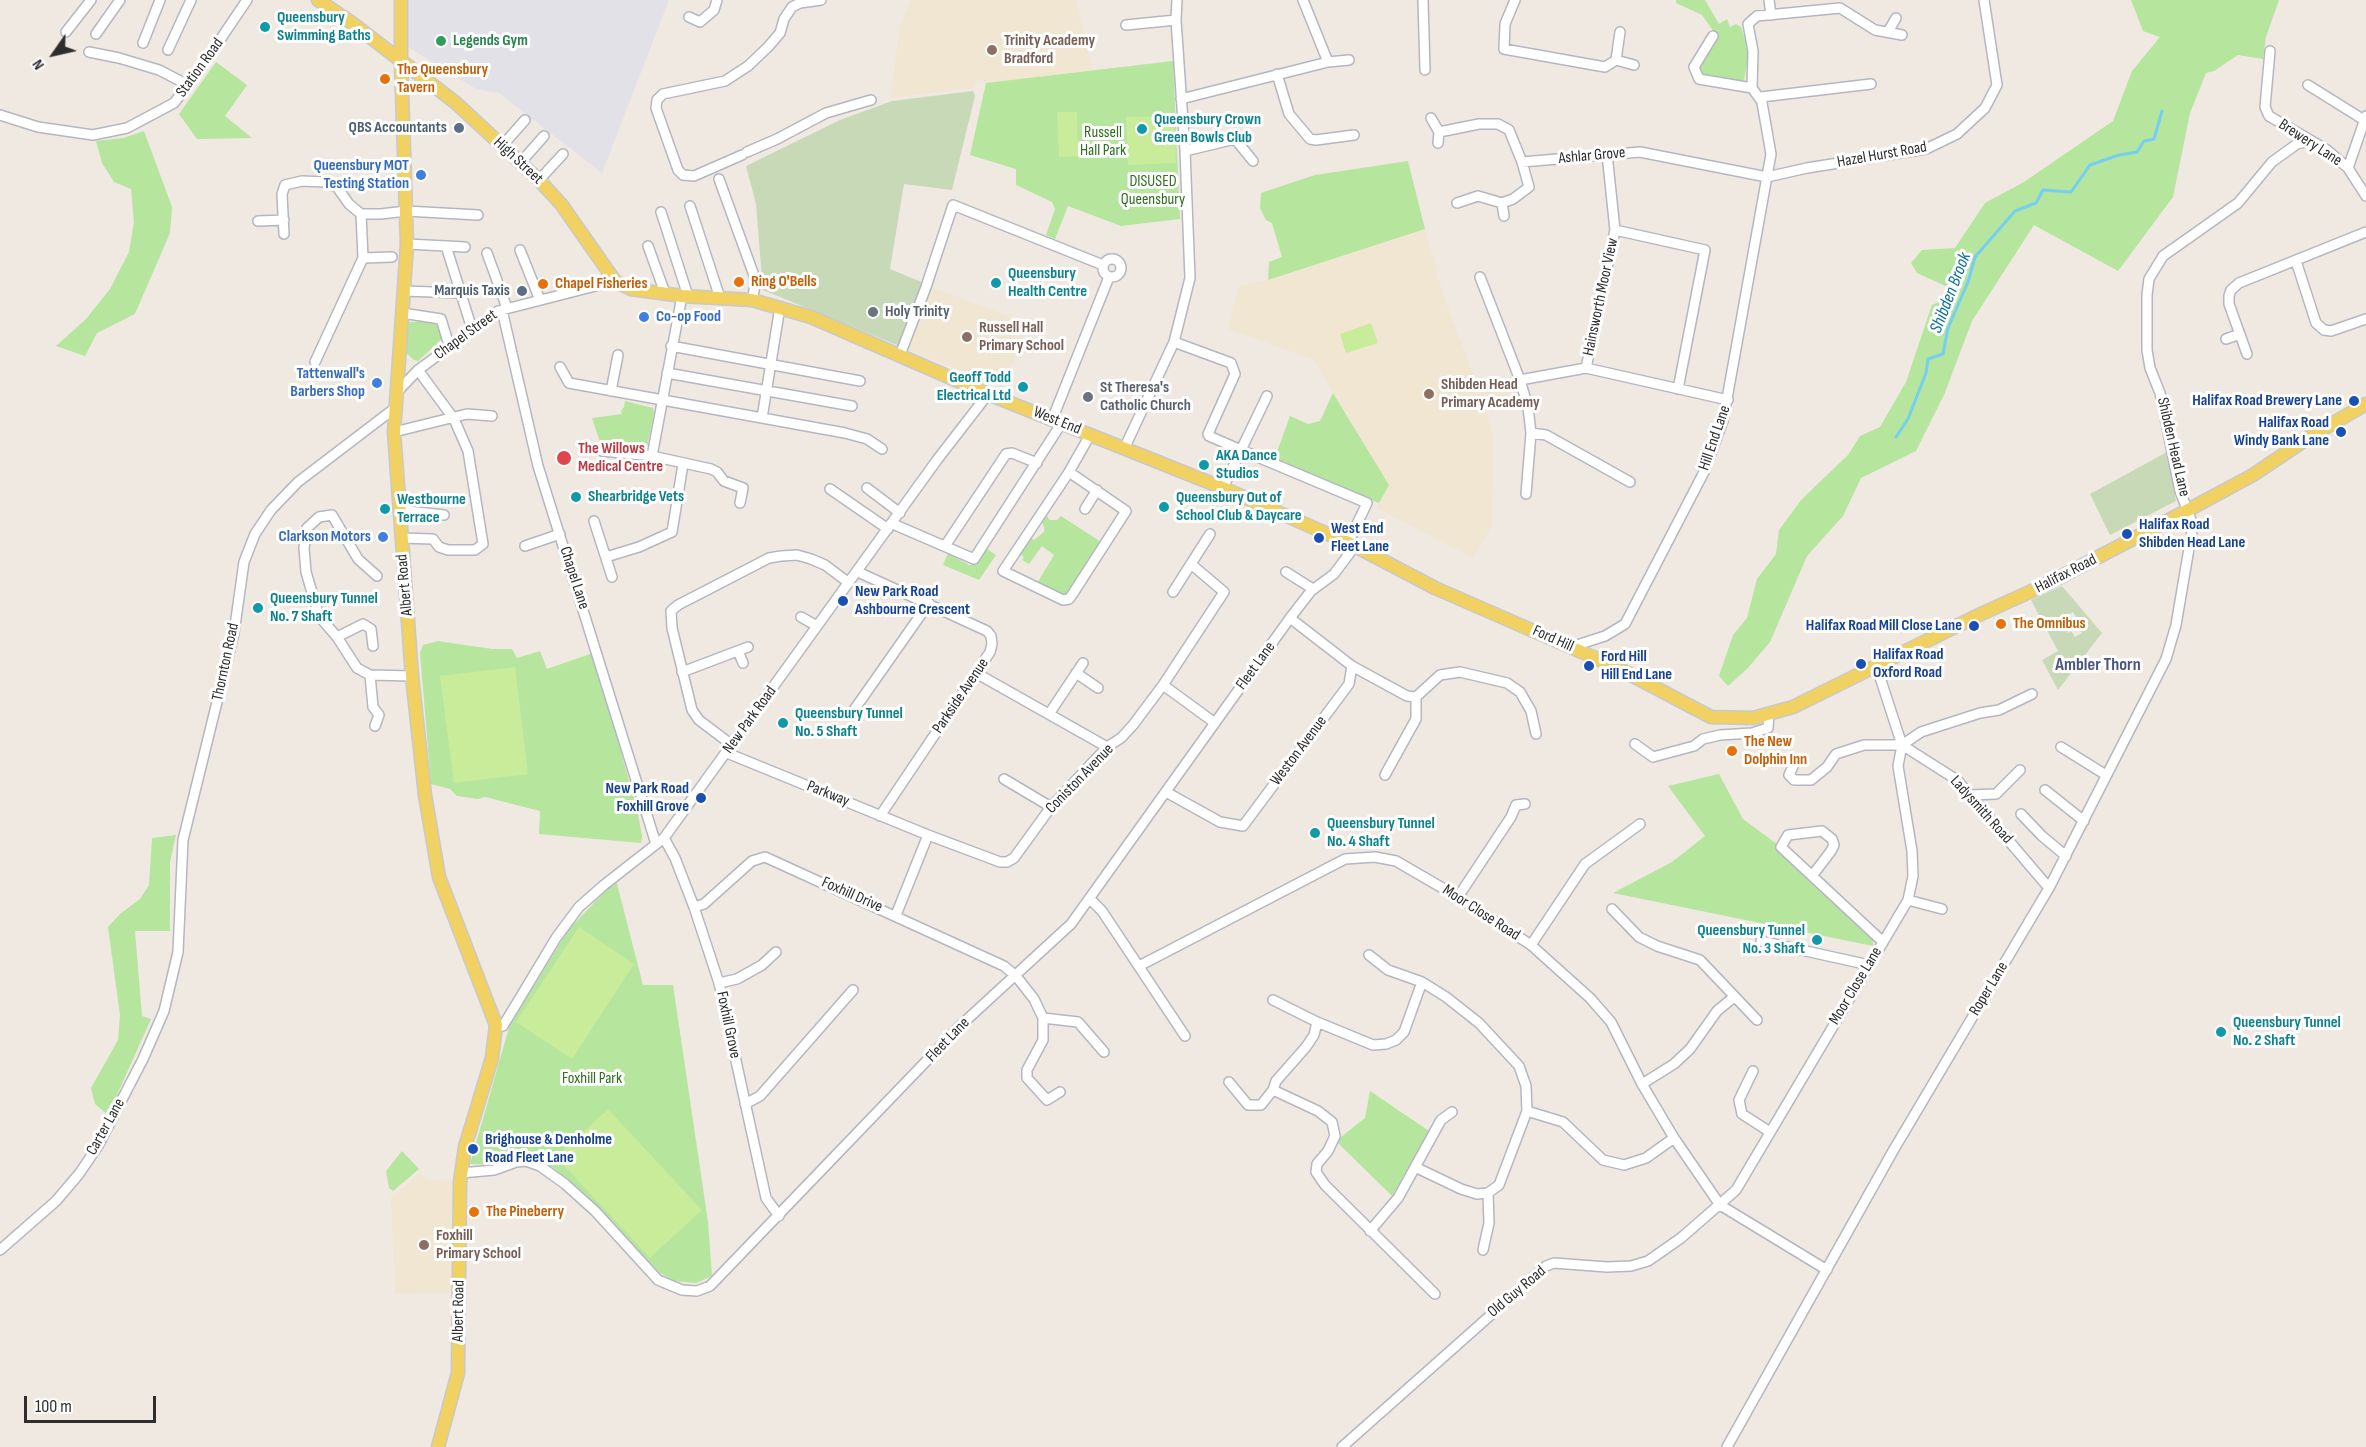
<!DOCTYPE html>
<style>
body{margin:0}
#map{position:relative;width:2366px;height:1447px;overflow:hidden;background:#efe9e1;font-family:"Sofia Sans Condensed",sans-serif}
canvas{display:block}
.north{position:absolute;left:24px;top:24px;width:60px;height:60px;-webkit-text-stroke:4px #fff;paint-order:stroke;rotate:236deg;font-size:16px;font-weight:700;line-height:24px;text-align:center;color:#2e2e2e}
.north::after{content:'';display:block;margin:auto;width:21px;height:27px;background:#2e2e2e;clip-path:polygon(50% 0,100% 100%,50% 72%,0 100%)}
.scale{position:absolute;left:24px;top:1396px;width:132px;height:27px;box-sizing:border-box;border:3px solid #2e2e2e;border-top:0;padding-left:8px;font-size:18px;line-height:21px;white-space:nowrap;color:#2e2e2e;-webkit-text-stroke:4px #fff;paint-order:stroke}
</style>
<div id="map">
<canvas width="2366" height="1447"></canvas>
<div class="north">N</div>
<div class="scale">100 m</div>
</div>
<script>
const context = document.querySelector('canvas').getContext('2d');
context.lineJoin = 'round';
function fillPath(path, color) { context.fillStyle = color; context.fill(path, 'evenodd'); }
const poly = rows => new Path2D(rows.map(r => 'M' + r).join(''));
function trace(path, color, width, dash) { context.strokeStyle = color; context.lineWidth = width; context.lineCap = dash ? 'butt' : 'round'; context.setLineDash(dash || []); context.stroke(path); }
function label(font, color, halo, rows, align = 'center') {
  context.font = font + ' "Sofia Sans Condensed",sans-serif'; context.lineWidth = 6; context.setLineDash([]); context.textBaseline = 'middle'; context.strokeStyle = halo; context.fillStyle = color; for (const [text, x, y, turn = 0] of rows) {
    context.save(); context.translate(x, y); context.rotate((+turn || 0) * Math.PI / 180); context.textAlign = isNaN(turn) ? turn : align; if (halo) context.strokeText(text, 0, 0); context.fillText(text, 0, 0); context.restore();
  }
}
fillPath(poly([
 [407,0,669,0,602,173,499,93,476,89,405,45]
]), '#e3e1e8');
fillPath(poly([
 [911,0,1076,0,1092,70,986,83,978,79,973,88,891,98,899,29],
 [1425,229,1443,294,1478,387,1518,376,1524,395,1486,409,1493,436,1492,526,1473,558,1377,508,1389,485,1314,360,1228,329,1239,286,1268,280],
 [931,287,1029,324,1002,388,906,349],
 [420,1173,427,1180,453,1181,454,1293,395,1294,391,1197]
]), '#f0e6d1');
fillPath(poly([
 [1676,0,1705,0,1719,24,1727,19,1730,27,1736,24,1741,27,1749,51,1744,81,1700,76,1697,62,1714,32,1702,15,1676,3],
 [2131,0,2279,0,2266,37,2263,59,2238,55,2214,71,2206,73,2190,113,2173,197,2118,271,2034,225,1972,321,1944,395,1916,451,1861,478,1843,516,1807,556,1770,642,1748,668,1728,686,1719,676,1733,635,1747,618,1757,579,1776,554,1779,530,1802,499,1848,455,1860,436,1880,427,1906,382,1932,305,1944,300,1948,287,1917,273,1911,263,1922,250,1955,248,1985,203,2024,182,2113,121,2132,71,2160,37,2143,31],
 [1173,61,1180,219,1121,226,1068,206,1055,239,1046,235,1055,209,1052,202,1016,185,1016,169,970,155,986,83],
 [216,62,247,85,225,116,252,138,197,139,179,114],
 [144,131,172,207,170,233,135,314,97,333,85,356,56,346,86,319,110,289,129,252,134,222,131,189,114,182,102,163,96,141,123,138],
 [1408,161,1425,229,1268,280,1269,262,1282,257,1272,223,1266,220,1260,208,1261,193,1315,175],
 [433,321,440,329,442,339,418,361,414,360,404,351,409,322],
 [1333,393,1389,485,1379,503,1274,460,1290,416,1308,424,1320,421],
 [625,401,653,408,654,413,647,447,643,449,612,443,601,445,592,418,622,414,621,411,624,407],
 [1044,513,1050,520,1057,520,1061,516,1101,542,1069,593,1065,596,1058,595,1036,585,1054,555,1042,546,1029,564,1022,560,1024,557,1019,553,1030,537,1034,540,1044,532,1044,527,1041,519],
 [987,549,996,555,979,580,943,565,948,553,969,565,976,565],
 [438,641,492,649,512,649,517,658,540,651,547,669,593,653,637,809,642,836,641,843,539,834,540,811,485,797,478,799,457,796,450,789,431,784,420,653,423,645],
 [1719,774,1743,819,1781,847,1873,938,1873,946,1613,893,1672,862,1705,836,1668,786],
 [176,835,170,862,170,931,135,931,142,1016,151,1019,108,1115,95,1104,91,1088,118,1040,120,1015,108,927,120,914,140,899,149,885,152,838],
 [616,880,643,985,673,985,708,1222,712,1276,696,1283,674,1281,660,1273,588,1197,568,1179,533,1153,524,1152,512,1154,494,1165,470,1164,510,1024,569,929],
 [1370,1091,1429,1131,1392,1196,1336,1141,1365,1118],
 [402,1151,419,1169,393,1191,389,1188,386,1171]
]), '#b6e59e');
fillPath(poly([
 [973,91,975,96,952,190,904,184,890,269,924,283,899,346,763,290,756,204,746,166,840,120,892,101],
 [2167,452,2176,501,2110,535,2090,494],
 [2062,586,2102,633,2058,690,2042,660,2058,651,2031,600],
 [2073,612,2081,626,2079,627,2082,633,2075,637,2071,631,2068,633,2061,619]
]), '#c8d9b8');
fillPath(poly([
 [1057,112,1077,112,1078,156,1059,157],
 [1174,116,1176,163,1128,165,1126,117],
 [1371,323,1378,343,1346,353,1340,334],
 [515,667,528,774,454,783,440,676],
 [579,927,634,964,572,1059,516,1022],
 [608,1109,702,1210,650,1258,556,1157]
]), '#c9ec9a');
trace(poly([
 [1896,437,1908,419,1926,373,1928,359,1943,354,1948,328,1968,282,1975,257,2015,211,2036,203,2043,190,2071,192,2090,165,2119,155,2137,152,2144,141,2154,139,2162,111]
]), '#75cff0', 3);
const minor = poly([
 [1303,0,1328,62],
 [1423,0,1425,70],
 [1515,0,1505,24,1504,49,1605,67,1616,60,1620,32],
 [1769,0,1771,15],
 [689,17,700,22,714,10,717,0],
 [1126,25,1176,20],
 [66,32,91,0],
 [1888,32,1896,18],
 [96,34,120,0],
 [1713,36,1694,67,1699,79,1752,88],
 [143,43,160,0],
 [168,50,191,0],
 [2270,51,2265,107,2269,116,2327,150,2348,168,2366,196],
 [89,52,119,58,159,70,188,85],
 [1616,60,1634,65],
 [1277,74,1289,114,1310,139,1316,140,1354,135],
 [2308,85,2364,120],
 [1181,99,1328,62,1349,60],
 [1762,102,1752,88,1753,51,1748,24,1757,16,1840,8,1875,30,1902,35],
 [0,115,38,127,93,135,127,128,174,103,201,68,247,0],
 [1431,118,1439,132,1438,143],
 [1439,132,1479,124,1498,124,1509,130,1522,162,1640,152,1767,177,1807,168,1926,149,1957,134,1985,108,1997,85,1984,0],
 [502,146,525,120],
 [1185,151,1235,139,1253,161],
 [747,152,777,139,826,113,871,100],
 [742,155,694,176,683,175,678,170,656,108,657,100,663,94,725,81,748,66,768,47,780,33,784,19,792,7,800,3,821,0],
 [521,162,544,136],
 [2348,168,2366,116],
 [719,179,756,281,752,300],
 [539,180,563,154],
 [1457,203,1478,196,1502,203,1513,199,1529,187,1522,162],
 [1502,203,1504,216],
 [690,206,720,298],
 [661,212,688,296],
 [361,214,363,258],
 [258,221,284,220],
 [1615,230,1705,250,1678,389],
 [284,234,282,194,285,185,302,181,326,182,337,187,349,204,361,214,381,214,406,211,478,215],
 [407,244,465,247],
 [446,246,472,329],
 [648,246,665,293],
 [520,250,540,300],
 [487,253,507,308],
 '1103 268a9 9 0 1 1 18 0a9 9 0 1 1-18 0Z',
 [2296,261,2316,323,2324,330,2331,331,2366,319],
 [1480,277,1520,380,1528,407,1531,433,1526,494],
 [404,291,461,293],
 [502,310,538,466,656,844],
 [402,313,441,319,449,345],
 [2226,339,2240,334],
 [1174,342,1231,363,1235,374,1208,434,1209,436,1241,450,1223,488],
 [671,346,860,381],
 [2247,354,2229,304,2229,296,2231,290,2239,283,2366,232],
 [900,355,926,287,953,205,1103,265],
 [315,362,363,258,392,257],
 [560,367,569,383,845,433,867,439,882,449],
 [1586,368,1615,230,1607,154],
 [667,373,852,406],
 [1520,380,1586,368,1728,400],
 [611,391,618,355],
 [397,392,418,370,498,311,615,281],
 [1267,396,1241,450,1367,503,1348,543],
 [762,418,780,307],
 [1052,420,1109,277],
 [394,432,467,414,492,416],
 [1531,433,1546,435,1630,482],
 [1124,449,1174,342,1190,278,1185,151,1176,20,1177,0],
 [602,451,652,456,711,469,717,472,724,481,743,488,740,503],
 [652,456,682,296],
 [1069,472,1126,511,1072,595,1069,599,1063,600,1003,571,1069,472,1090,435],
 [867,488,900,513],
 [830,489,888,529],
 [1085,509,1097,490],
 [399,510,444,515],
 [594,521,612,577],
 [893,524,974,559,1061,424],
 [401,538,433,539,439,547,448,550,475,550,483,544,468,451,454,419,418,370],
 [525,546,560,534],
 [945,546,1006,454,1012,453,1037,463],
 [606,557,639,547,672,532,683,464],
 [858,572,987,631,991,636,992,644,990,652,976,673,880,816],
 [1286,572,1313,589],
 [377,576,358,559,332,515,319,517,307,528,304,548,306,572,319,616,337,637,357,668,370,675,412,676],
 [1173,592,1210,534],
 [801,617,817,626],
 [337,637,363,624,371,629,373,646],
 [1571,647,1605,636,1625,624,1704,472,1723,421,1771,154,1761,97,1871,84],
 [738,651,743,663],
 [1876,665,1902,745],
 [1352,666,1407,696,1416,697,1440,675,1460,672,1507,683,1520,692,1531,711,1536,734],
 [682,672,748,647],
 [976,673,1107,747],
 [1076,673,1098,688],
 [370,675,373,707,379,715,375,726],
 [1163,685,1215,723],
 [854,710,929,603],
 [1049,714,1083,663],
 [1635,744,1653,757,1694,746,1703,739,1720,735,1752,733,1768,728,1769,714],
 [732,745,699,720,692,710,672,628,671,611,678,605,769,558,781,556,797,555,811,559,825,565,849,583],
 [1902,745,1957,780,2049,888],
 [1902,745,1921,732,1980,713,1999,710,2032,694],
 [2061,747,2106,775],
 [727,753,928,835],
 [1795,762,1789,775,1794,780,1811,780,1827,767,1836,754,1864,745,1902,745],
 [1385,775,1416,719,1416,697],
 [1004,779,1051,807],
 [2045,790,2084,821],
 [1166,792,1220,822,1243,826,1349,684,1352,666,1290,618],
 [1970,795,1996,794,2020,770],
 [2021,814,2042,836,2066,856],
 [664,838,675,858,694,907,719,983,766,1198,779,1216],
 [1812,876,1831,851,1834,845,1832,839,1822,831,1788,835,1781,847,1883,942],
 [1458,897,1511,817,1516,805,1525,804],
 [1090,899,1102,911,1185,1036],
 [1908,900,1942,909],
 [694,907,704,904,752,861,765,857,1004,966,1016,976,1034,999,1043,1018,1043,1040,1027,1070,1027,1078,1047,1100,1060,1092],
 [1612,909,1639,937,1657,946,1700,960,1757,1020],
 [896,915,928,835,1000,862,1007,862,1014,858,1051,807,1107,747,1121,738,1133,725,1163,685,1224,592,1191,564],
 [1761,941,1869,965],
 [1531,945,1585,864,1640,824],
 [1369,955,1388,970,1422,982,1446,997,1479,1023,1519,1066,1526,1086,1527,1111,1563,1122,1603,1160,1624,1165,1646,1158,1674,1138],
 [1139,966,1345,859,1375,857,1396,861,1458,897,1531,945,1590,998,1611,1022,1642,1084,1674,1138,1720,1205,1827,1270],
 [719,983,737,979,762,965,776,952],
 [1273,1000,1317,1022,1373,1045,1386,1044,1396,1040,1404,1032,1422,982],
 [1043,1018,1078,1022,1104,1052],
 [496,1025,503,1026,556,938,579,907,604,885,664,838,937,460,988,394],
 [1753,1071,1739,1100,1742,1114,1770,1132],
 [1229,1082,1248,1105,1261,1105,1273,1090,1276,1081,1306,1047,1314,1035,1317,1022],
 [1642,1084,1674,1064,1690,1049,1717,1011,1734,997],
 [1273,1090,1318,1111,1332,1122,1335,1136,1328,1151,1317,1164,1316,1172,1325,1185,1435,1294],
 [745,1104,760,1096,853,990],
 [1415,1167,1461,1189,1477,1194,1488,1193,1499,1185,1527,1111],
 [461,1173,494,1170,516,1162,526,1161,540,1166,565,1184,595,1211,658,1280,682,1290,697,1291,710,1286,961,1025,1071,924,1290,618,1311,591,1334,574,1355,546],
 [1370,1231,1398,1198,1441,1120,1452,1112],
 [0,1250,56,1201,79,1174,98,1146,143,1059,164,1011,178,952,183,840,234,633,244,562,255,534,271,510,298,482,395,408],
 [1483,1250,1489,1223,1488,1193],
 [1342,1447,1546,1266,1554,1263,1607,1267,1631,1266,1648,1261,1681,1238,1736,1190,1908,900,1913,876,1912,851,1898,766,1902,745],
 [1727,1447,1893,1151,2049,888,2166,659,2176,625,2193,525,2180,491,2160,393,2150,368,2147,350,2147,295,2149,279,2163,256,2238,203,2272,162,2297,144,2310,141]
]);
const major = poly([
 [318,0,352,23,456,103,539,180,561,204,615,281,631,289,682,296,752,300,811,317,988,394,1223,488,1305,524,1355,546,1435,588,1616,667,1711,717,1753,718,1793,707,1981,614,2045,585,2188,510,2253,475,2308,438,2366,404],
 [401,0,401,61,407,244,394,432,412,676,425,795,439,877,496,1025,492,1058,465,1147,460,1182,458,1373,438,1447]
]);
trace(minor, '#b4b7c1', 12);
trace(major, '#c9c9c9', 15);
trace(minor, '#fff', 9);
trace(major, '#f2d163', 12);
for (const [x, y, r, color] of [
 [265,27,6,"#0f9aa8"],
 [441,41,6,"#2e9e5b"],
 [992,50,6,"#8d6e63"],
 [385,79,6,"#e8710a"],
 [459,128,6,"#5c6f8a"],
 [1142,129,6,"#0f9aa8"],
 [421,175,6,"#3f7fe0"],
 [739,282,6,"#e8710a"],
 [996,283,6,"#0f9aa8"],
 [543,284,6,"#e8710a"],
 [522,291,6,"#5c6f8a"],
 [873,312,6,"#6b7280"],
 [644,317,6,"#3f7fe0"],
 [967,337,6,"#8d6e63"],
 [377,383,6,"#3f7fe0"],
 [1023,387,6,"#0f9aa8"],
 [1429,394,6,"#8d6e63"],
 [1088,397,6,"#6b7280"],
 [2354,401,6,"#1a4fb4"],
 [2341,432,6,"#1a4fb4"],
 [564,458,8,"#e0444e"],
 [1204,465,6,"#0f9aa8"],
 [576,497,6,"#0f9aa8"],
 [1164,507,6,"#0f9aa8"],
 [385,509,6,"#0f9aa8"],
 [2127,534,6,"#1a4fb4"],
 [383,537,6,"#3f7fe0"],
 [1319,538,6,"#1a4fb4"],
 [843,601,6,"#1a4fb4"],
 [258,608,6,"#0f9aa8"],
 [2001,624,6,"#e8710a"],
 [1974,626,6,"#1a4fb4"],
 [1861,664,6,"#1a4fb4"],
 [1589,666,6,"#1a4fb4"],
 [783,723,6,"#0f9aa8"],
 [1732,751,6,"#e8710a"],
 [701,798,6,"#1a4fb4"],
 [1315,833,6,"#0f9aa8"],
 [1817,940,6,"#0f9aa8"],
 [2221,1032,6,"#0f9aa8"],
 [473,1149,6,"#1a4fb4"],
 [474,1212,6,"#e8710a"],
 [424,1245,6,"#8d6e63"]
]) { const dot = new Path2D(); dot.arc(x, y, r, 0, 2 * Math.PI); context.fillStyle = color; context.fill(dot); trace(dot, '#fff', 2); }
label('bold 16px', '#0d838f', '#fff', [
 ["Queensbury",277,18],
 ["Swimming Baths",277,36],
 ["Queensbury Crown",1154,120],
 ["Green Bowls Club",1154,138],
 ["Queensbury",1008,274],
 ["Health Centre",1008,292],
 ["Geoff Todd",1011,378,"right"],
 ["Electrical Ltd",1011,396,"right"],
 ["AKA Dance",1216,456],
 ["Studios",1216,474],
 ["Shearbridge Vets",588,497],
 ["Queensbury Out of",1176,498],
 ["School Club & Daycare",1176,516],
 ["Westbourne",397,500],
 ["Terrace",397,518],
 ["Queensbury Tunnel",270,599],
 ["No. 7 Shaft",270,617],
 ["Queensbury Tunnel",795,714],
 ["No. 5 Shaft",795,732],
 ["Queensbury Tunnel",1327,824],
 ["No. 4 Shaft",1327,842],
 ["Queensbury Tunnel",1805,931,"right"],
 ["No. 3 Shaft",1805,949,"right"],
 ["Queensbury Tunnel",2233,1023],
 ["No. 2 Shaft",2233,1041]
], 'left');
label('bold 16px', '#27864d', '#fff', [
 ["Legends Gym",453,41]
], 'left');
label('bold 16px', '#785e54', '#fff', [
 ["Trinity Academy",1004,41],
 ["Bradford",1004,59],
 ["Russell Hall",979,328],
 ["Primary School",979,346],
 ["Shibden Head",1441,385],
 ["Primary Academy",1441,403],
 ["Foxhill",436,1236],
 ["Primary School",436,1254]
], 'left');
label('16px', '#2e2e2e', '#fff', [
 ["Station Road",200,68,-54],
 ["Brewery Lane",2310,143,33],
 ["Hazel Hurst Road",1882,155,-10],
 ["Ashlar Grove",1592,156,-5],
 ["High Street",518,161,43],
 ["Hainsworth Moor View",1601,297,-78],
 ["Chapel Street",466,335,-36],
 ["West End",1057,421,22],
 ["Hill End Lane",1715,438,-71],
 ["Shibden Head Lane",2173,447,77],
 ["Halifax Road",2066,574,-27],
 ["Chapel Lane",574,578,72],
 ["Albert Road",405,585,-95],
 ["Ford Hill",1553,639,24],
 ["Thornton Road",226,662,-78],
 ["Fleet Lane",1256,666,-54],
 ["Parkside Avenue",961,696,-56],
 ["New Park Road",750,720,-54],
 ["Weston Avenue",1299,751,-53],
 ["Coniston Avenue",1080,779,-46],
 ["Parkway",828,794,22],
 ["Ladysmith Road",1981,810,48],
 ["Foxhill Drive",852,895,24],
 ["Moor Close Road",1481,913,33],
 ["Moor Close Lane",1856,986,-59],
 ["Roper Lane",1989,989,-59],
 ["Foxhill Grove",728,1025,78],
 ["Fleet Lane",948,1040,-46],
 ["Carter Lane",106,1127,-61],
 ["Old Guy Road",1517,1292,-40],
 ["Albert Road",459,1311,-89]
]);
label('bold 16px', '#c56008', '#fff', [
 ["The Queensbury",397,70],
 ["Tavern",397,88],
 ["Ring O'Bells",751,282],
 ["Chapel Fisheries",555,284],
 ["The Omnibus",2013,624],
 ["The New",1744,742],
 ["Dolphin Inn",1744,760],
 ["The Pineberry",486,1212]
], 'left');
label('bold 16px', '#4e5e75', '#fff', [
 ["QBS Accountants",447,128],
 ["Marquis Taxis",510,291]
], 'right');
label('16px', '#2c6e1b', '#fff', [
 ["Russell",1103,133],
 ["Hall Park",1103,151],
 ["DISUSED",1153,182],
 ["Queensbury",1153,200],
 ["Foxhill Park",592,1079]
]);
label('bold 16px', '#366cbe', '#fff', [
 ["Queensbury MOT",409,166],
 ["Testing Station",409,184],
 ["Co-op Food",656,317,"left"],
 ["Tattenwall's",365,374],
 ["Barbers Shop",365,392],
 ["Clarkson Motors",371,537]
], 'right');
label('bold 16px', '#5b616d', '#fff', [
 ["Holy Trinity",885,312],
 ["St Theresa's",1100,388],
 ["Catholic Church",1100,406]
], 'left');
label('bold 16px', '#164399', '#fff', [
 ["Halifax Road Brewery Lane",2342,401,"right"],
 ["Halifax Road",2329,423,"right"],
 ["Windy Bank Lane",2329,441,"right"],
 ["Halifax Road",2139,525],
 ["Shibden Head Lane",2139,543],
 ["West End",1331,529],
 ["Fleet Lane",1331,547],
 ["New Park Road",855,592],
 ["Ashbourne Crescent",855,610],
 ["Halifax Road Mill Close Lane",1962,626,"right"],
 ["Halifax Road",1873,655],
 ["Oxford Road",1873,673],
 ["Ford Hill",1601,657],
 ["Hill End Lane",1601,675],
 ["New Park Road",689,789,"right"],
 ["Foxhill Grove",689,807,"right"],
 ["Brighouse & Denholme",485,1140],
 ["Road Fleet Lane",485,1158]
], 'left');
label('bold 16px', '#be3a42', '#fff', [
 ["The Willows",578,449],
 ["Medical Centre",578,467]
], 'left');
label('italic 18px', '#0d6fa3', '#fff', [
 ["Shibden Brook",1951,293,-69]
]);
label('bold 18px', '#4d5680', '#fff', [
 ["Ambler Thorn",2098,665]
]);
</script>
